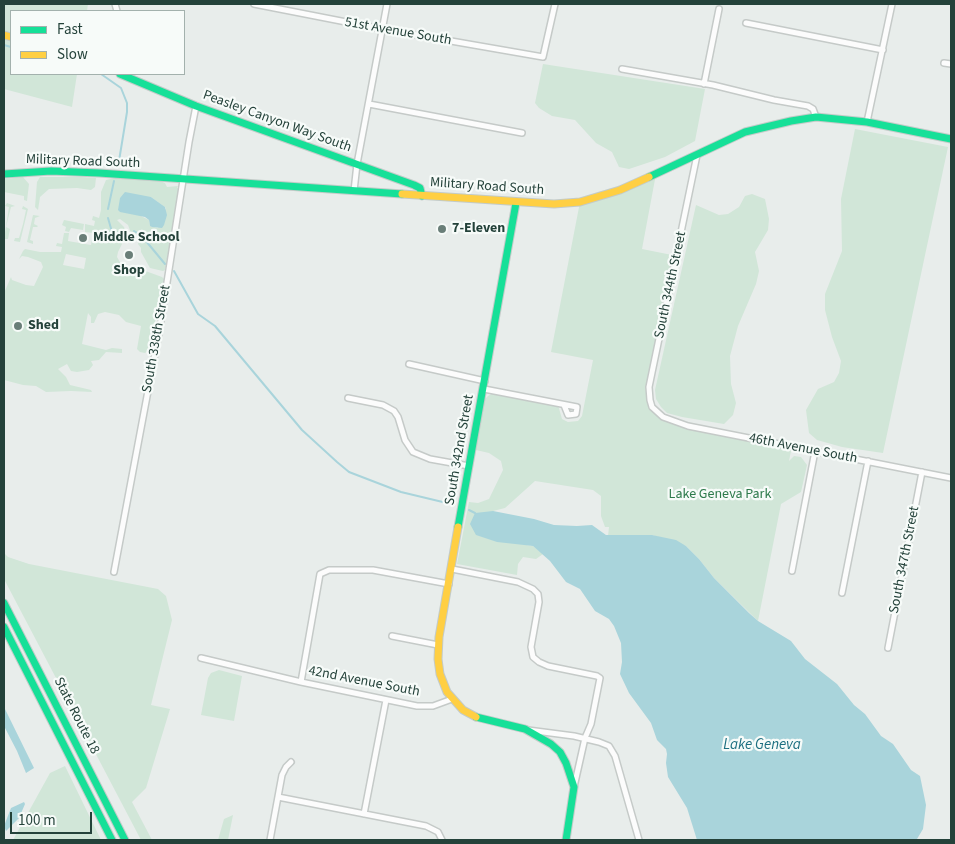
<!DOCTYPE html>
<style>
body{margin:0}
#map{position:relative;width:955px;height:844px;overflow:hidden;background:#e8edeb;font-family:"Source Sans 3",sans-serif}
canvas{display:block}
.frame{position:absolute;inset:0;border:5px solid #24423a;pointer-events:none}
.legend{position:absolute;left:10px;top:10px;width:175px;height:65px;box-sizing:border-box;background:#f7fbf9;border:1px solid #a3b1ad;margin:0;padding:6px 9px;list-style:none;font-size:15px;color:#24423a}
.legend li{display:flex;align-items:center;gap:10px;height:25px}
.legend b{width:25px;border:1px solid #a3b1ad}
.scale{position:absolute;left:10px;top:812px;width:82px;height:22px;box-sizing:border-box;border:2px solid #24423a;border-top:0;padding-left:6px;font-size:15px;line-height:18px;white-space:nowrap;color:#24423a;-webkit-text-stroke:4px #f7fbf9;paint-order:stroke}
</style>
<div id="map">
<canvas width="955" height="844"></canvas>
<div class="frame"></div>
<ul class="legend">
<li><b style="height:6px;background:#16e098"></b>Fast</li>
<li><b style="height:6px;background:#ffcf43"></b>Slow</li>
</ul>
<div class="scale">100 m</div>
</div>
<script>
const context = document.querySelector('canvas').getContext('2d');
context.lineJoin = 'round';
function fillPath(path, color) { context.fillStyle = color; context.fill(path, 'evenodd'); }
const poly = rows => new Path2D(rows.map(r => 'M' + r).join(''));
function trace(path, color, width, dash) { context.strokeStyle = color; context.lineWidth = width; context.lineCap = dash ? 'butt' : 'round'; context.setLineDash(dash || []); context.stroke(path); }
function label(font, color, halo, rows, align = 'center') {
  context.font = font + ' "Source Sans 3",sans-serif'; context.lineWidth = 4.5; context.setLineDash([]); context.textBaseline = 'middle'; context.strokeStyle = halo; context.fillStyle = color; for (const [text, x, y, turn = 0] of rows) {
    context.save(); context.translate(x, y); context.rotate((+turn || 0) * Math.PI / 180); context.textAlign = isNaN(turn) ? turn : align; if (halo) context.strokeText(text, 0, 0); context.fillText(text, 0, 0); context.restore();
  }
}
fillPath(poly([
 [4,4,88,4,87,11,11,11,11,74,77,74,72,107,4,89],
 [543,64,705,89,695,141,665,157,629,169,619,167,612,152,596,143,575,120,552,116,539,108,535,103],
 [855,129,948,147,883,453,842,447,817,440,809,433,806,410,818,389,834,382,839,373,841,361,832,337,825,310,825,294,842,251,841,199],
 [656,174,642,249,677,256,649,387,652,407,670,421,792,446,789,461,794,456,801,457,807,465,801,492,781,504,758,621,714,578,699,559,686,546,652,535,608,536,609,527,605,527,601,516,601,496,593,490,535,481,505,508,493,511,526,545,533,546,543,554,536,559,523,557,518,564,517,575,457,564,469,502,478,503,489,499,503,470,501,461,489,453,476,450,484,400,488,396,493,393,558,405,562,419,568,422,578,421,582,416,593,360,551,352,580,202],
 [23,177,29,184,27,201,24,200,24,196,4,192,4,179],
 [40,177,81,177,96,178,95,187,91,190,77,188,49,189,40,197,38,210,35,207,37,182],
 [115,178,158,180,165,183,167,187,178,186,177,188,180,189,165,270,163,271,150,268,141,252,141,248,138,244,140,237,131,233,128,225,120,219,117,220,124,227,127,234,118,252,117,257,121,264,125,267,140,269,162,277,164,279,149,350,145,353,140,352,137,349,141,326,126,322,119,315,105,312,98,314,94,323,91,323,91,317,88,313,82,344,106,350,112,348,122,349,122,353,106,352,99,360,91,361,93,365,89,370,77,372,71,371,67,364,58,369,66,377,70,385,91,390,92,392,71,391,46,392,36,386,23,385,4,380,4,293,11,277,12,280,26,285,34,286,43,267,41,262,28,257,22,256,19,259,23,251,25,249,40,252,61,252,62,247,56,246,57,243,62,244,64,233,69,233,68,241,91,245,93,233,85,232,85,224,94,226,95,221,92,220,93,216,99,218,101,210,101,192,106,180],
 [151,197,166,208,158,228,150,226,149,220,141,216],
 [66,254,86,258,84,269,63,265],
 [752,194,765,199,769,219,768,230,755,252,759,271,756,284,738,326,730,356,731,384,736,403,733,415,724,424,682,417,667,413,661,407,656,399,655,390,696,205,719,215,728,214,739,207,745,196],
 [7,203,15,206,11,207,6,227,10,229,8,239,4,239,9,207,5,206],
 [23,206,28,209,20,242,14,241,15,238,19,238,23,224,26,210,22,209],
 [33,215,40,216,35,218,34,224,38,226,37,227,33,227,30,240,33,241,33,244,27,242],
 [64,220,84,224,83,230,71,228,69,232,65,231,66,227,62,225],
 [4,553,8,557,29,564,158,589,166,596,172,620,151,705,170,709,146,788,132,802,152,840,141,840,4,579],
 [219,670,242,676,234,721,201,715,208,678,211,673],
 [65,766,101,840,13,840,50,773],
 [233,815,228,840,218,840,224,819]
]), '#d1e6d8');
fillPath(poly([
 [125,192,151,197,165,207,167,215,164,225,162,228,152,227,150,226,149,220,145,217,120,212,118,210,120,198],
 [493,511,534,519,554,525,577,526,592,525,606,535,652,535,676,540,686,546,699,559,714,578,749,613,758,621,791,641,805,659,837,684,854,705,865,714,881,736,893,744,911,770,920,776,926,805,923,829,917,839,697,840,687,808,668,777,666,763,667,754,666,749,657,740,651,723,629,693,620,674,622,662,621,643,614,626,609,619,595,611,580,589,566,582,550,561,533,546,497,542,476,535,470,524,475,513],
 [4,707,34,768,26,773,17,751,4,726],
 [24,802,25,804,19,818,6,831,4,826,11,808]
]), '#a9d4db');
trace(poly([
 [4,45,11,47],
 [101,74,121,88,127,103,127,112,118,167],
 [108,209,114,181],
 [108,218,112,232,119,233,127,232],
 [134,231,141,235,165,264],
 [174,271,198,314,215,326,302,430,337,462,349,472,401,492,451,504],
 [469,510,475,513]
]), '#a9d4db', 2);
const street = poly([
 [115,4,117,11],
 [254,4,382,29,543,57,555,4],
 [746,23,883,50],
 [944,63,951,64],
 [622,69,713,85,774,100,808,106,813,109,816,117],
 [704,84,719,9],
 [369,104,522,133],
 [867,122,892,4],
 [697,155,649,387,650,400,652,407,663,417,688,426,951,478],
 [354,191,357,164,387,4],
 [409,364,485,381],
 [484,389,577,407,576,414,568,415,564,405],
 [348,398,383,405,394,411,398,417,405,440,413,452,430,459,469,466],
 [452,569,518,582,533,589,538,594,539,602,531,647,533,657,539,662,548,666,597,676,600,678,591,724,585,738,574,787],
 [792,571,815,451],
 [114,572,160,327,189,142,196,106],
 [842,593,868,461],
 [392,636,438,645],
 [888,648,922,472],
 [201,658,301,682,417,706,433,706,452,699],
 [301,682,320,574,329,570,373,570,449,584],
 [528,730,574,736,599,742,609,746,615,756,639,840],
 [278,797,426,826,438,832,442,840],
 [364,814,386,700],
 [270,840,282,775,286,767,291,762]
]);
const fast = poly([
 [120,74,196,106,414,185,420,188,422,196],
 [4,174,51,171,99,173,402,194],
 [649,177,745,132,791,121,816,117,867,122,951,139],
 [458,527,516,203],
 [4,603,125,840],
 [4,627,112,840],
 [476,717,525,729,551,744,560,752,566,763,574,787,566,840]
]);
const slow = poly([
 [4,35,11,37],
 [402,194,554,204,580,202,620,190,649,177],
 [458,527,439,637,438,659,440,674,447,692,463,710,476,717]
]);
trace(street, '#c5cac8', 8);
trace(fast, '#c3cbc8', 9);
trace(slow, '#c3cbc8', 9);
trace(street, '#fcfcfc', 5);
trace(fast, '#16e098', 7);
trace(slow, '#ffcf43', 7);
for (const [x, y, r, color] of [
 [442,229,5,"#697e78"],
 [83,238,5,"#697e78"],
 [129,255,5,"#697e78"],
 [18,326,5,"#697e78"]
]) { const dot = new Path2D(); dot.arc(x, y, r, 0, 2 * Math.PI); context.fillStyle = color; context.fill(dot); trace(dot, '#f7fbf9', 2); }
label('14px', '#24423a', '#f7fbf9', [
 ["51st Avenue South",398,32,10],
 ["Peasley Canyon Way South",277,122,20],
 ["Military Road South",83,162,2],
 ["Military Road South",487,187,4],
 ["South 344th Street",671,285,-78],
 ["South 338th Street",157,339,-80],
 ["46th Avenue South",803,449,11],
 ["South 342nd Street",460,450,-80],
 ["South 347th Street",905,560,-79],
 ["42nd Avenue South",364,682,11],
 ["State Route 18",76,716,63]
]);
label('bold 14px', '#24423a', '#f7fbf9', [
 ["7-Eleven",452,229],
 ["Middle School",93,238],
 ["Shop",129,271,"center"],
 ["Shed",28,326]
], 'left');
label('14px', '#2d7a4b', '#f7fbf9', [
 ["Lake Geneva Park",720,495]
]);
label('italic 15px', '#1c6f80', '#f7fbf9', [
 ["Lake Geneva",762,746]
]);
</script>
